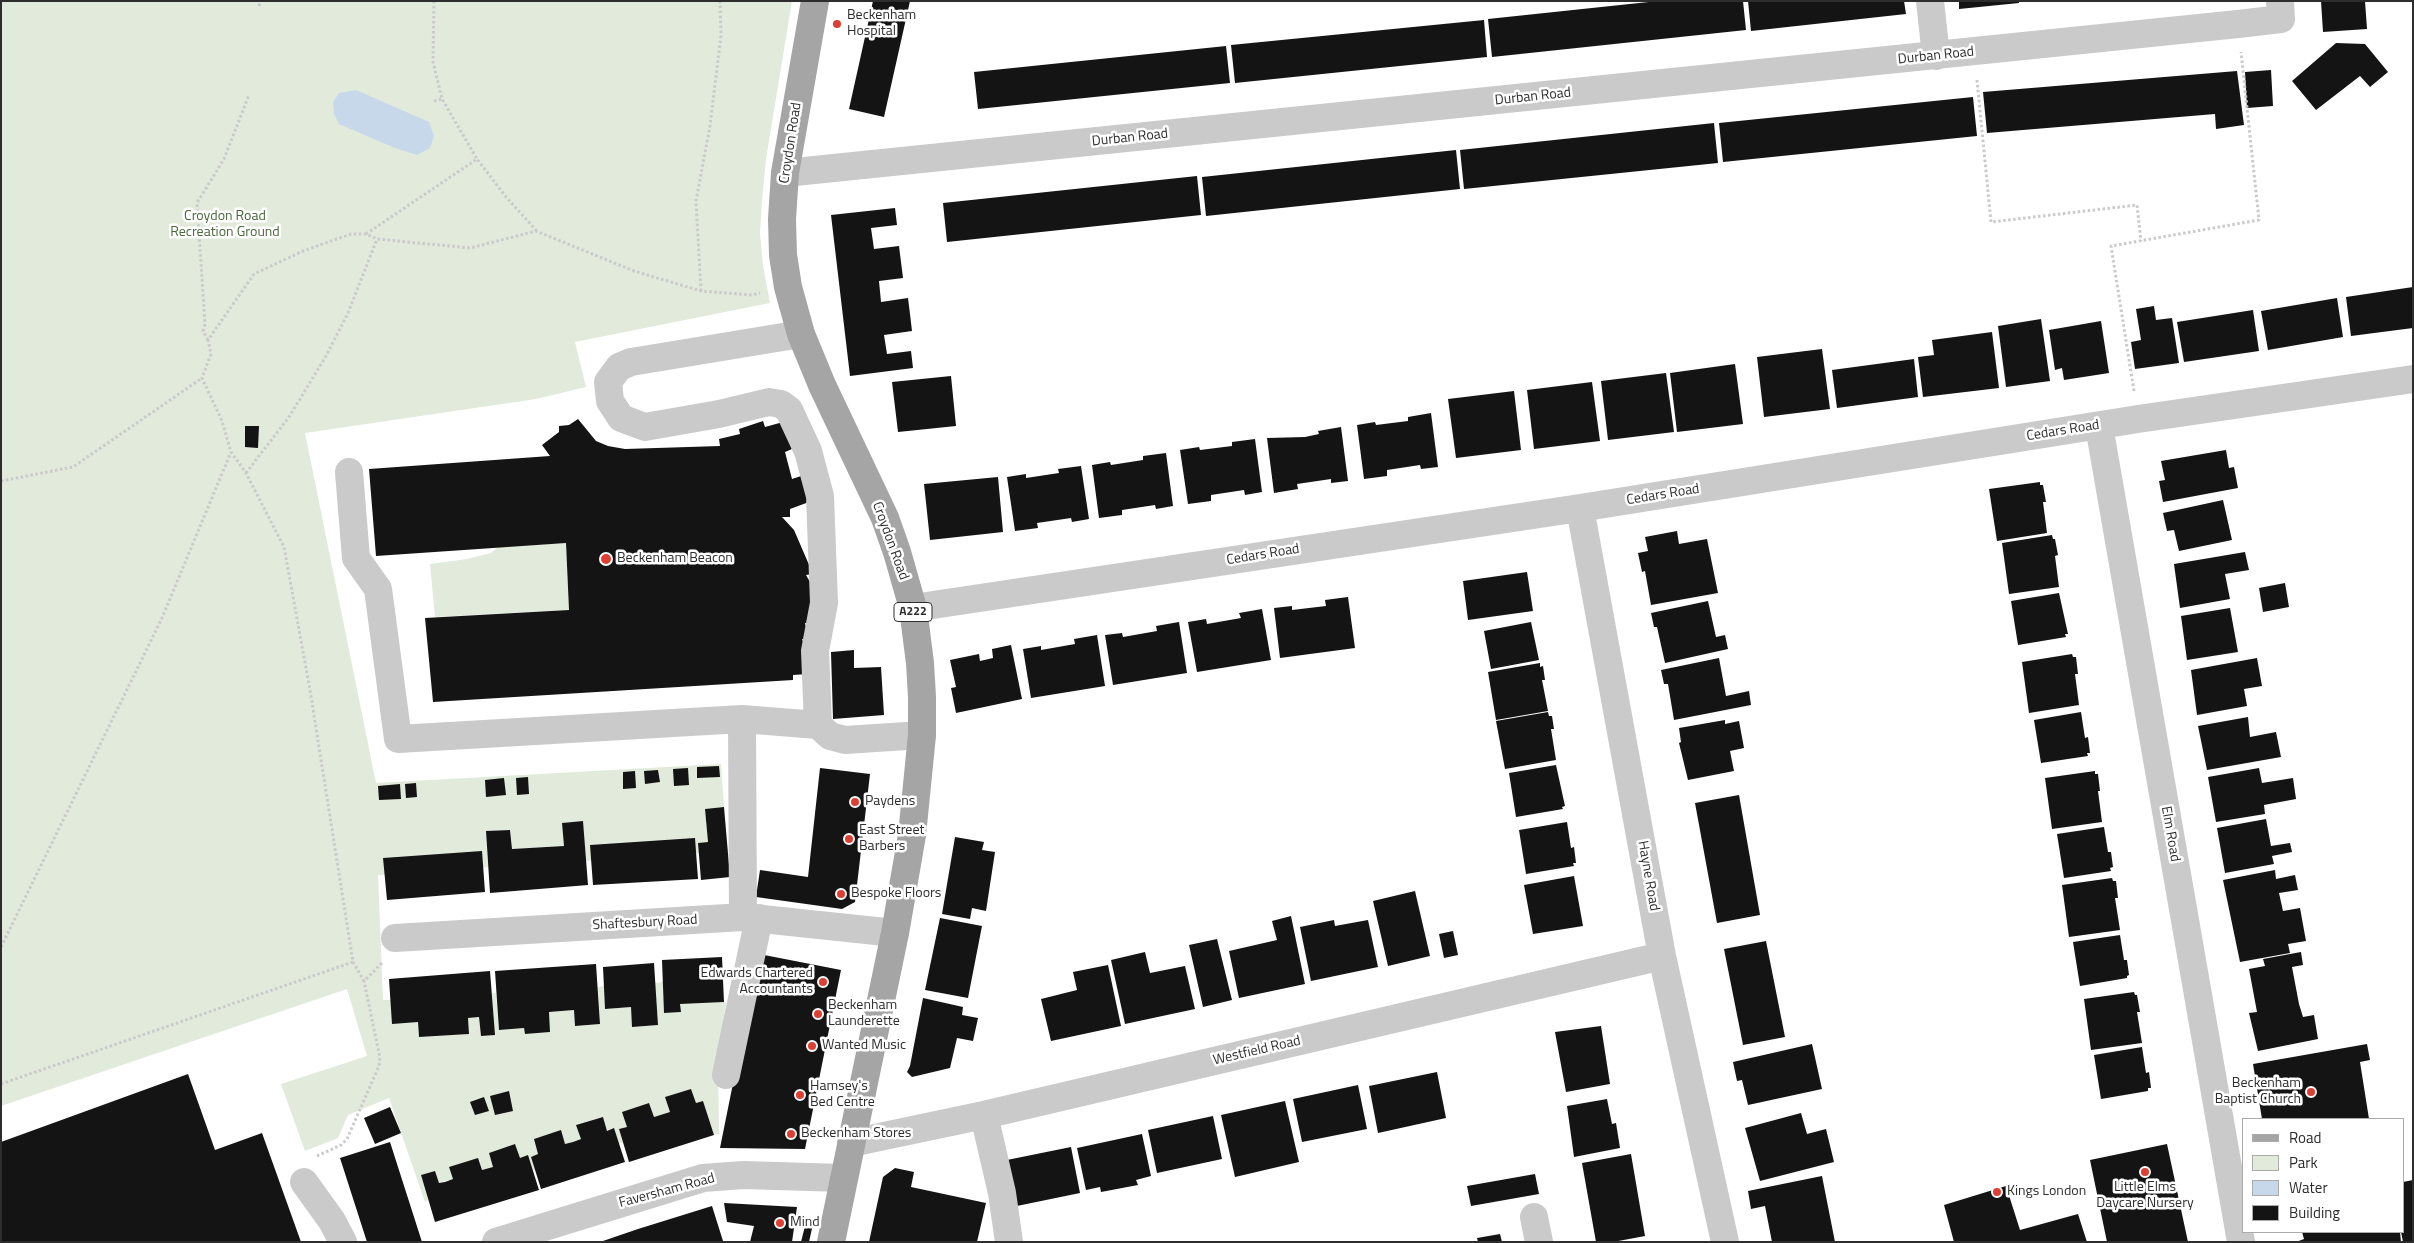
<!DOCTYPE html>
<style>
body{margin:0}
#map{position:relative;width:2414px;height:1243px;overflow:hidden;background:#fff;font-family:"Titillium Web",sans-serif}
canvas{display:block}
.frame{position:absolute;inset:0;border:2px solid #2d2d2d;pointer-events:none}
.legend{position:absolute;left:2242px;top:1118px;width:162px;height:115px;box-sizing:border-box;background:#fff;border:1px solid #ababab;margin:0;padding:6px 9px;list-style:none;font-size:15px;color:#2d2d2d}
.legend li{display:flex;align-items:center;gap:10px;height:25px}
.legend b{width:25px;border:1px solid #ababab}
</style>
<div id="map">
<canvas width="2414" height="1243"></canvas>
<div class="frame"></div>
<ul class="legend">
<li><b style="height:6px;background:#a5a5a5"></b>Road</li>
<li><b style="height:14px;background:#e1eadb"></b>Park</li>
<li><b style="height:14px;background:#c7d8ea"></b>Water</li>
<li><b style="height:14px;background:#141414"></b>Building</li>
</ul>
</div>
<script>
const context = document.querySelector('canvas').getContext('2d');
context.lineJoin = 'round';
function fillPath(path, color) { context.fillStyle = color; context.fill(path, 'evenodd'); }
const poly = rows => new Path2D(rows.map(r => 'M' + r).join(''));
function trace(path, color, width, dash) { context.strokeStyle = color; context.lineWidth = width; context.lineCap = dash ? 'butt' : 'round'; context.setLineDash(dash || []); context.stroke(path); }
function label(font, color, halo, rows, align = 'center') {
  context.font = font + ' "Titillium Web",sans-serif'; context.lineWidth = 5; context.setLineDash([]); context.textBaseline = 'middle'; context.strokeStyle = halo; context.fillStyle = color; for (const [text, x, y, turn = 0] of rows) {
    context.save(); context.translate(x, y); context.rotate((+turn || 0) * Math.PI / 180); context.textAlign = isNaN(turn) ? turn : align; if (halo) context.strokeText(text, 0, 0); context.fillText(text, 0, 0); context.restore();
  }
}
fillPath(poly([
 [1,1,792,1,766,159,762,200,760,233,763,266,770,303,575,342,586,387,536,399,305,433,376,783,721,764,724,807,705,809,708,842,698,843,699,853,586,861,583,821,562,823,564,846,512,849,510,830,486,831,488,867,378,875,383,1000,391,1000,418,1022,419,1037,469,1034,468,1018,479,1017,481,1036,494,1035,492,993,496,993,499,1030,524,1028,525,1034,550,1032,549,1012,574,1010,575,1026,600,1024,598,987,604,986,605,1009,631,1007,633,1027,658,1025,655,983,663,982,664,1013,680,1012,680,1004,726,1002,718,1060,719,1134,714,1135,703,1101,696,1103,691,1089,666,1097,670,1112,654,1117,649,1103,623,1112,627,1127,619,1129,623,1142,619,1144,614,1129,607,1131,603,1117,577,1124,581,1139,573,1142,565,1144,560,1131,534,1139,538,1154,531,1157,535,1170,532,1171,520,1158,515,1144,489,1153,493,1167,482,1170,449,1167,453,1179,439,1183,435,1171,421,1175,428,1200,425,1202,389,1098,348,1115,338,1138,305,1151,281,1084,367,1056,347,989,1,1106],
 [566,543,569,610,435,617,430,564,467,559,491,553,498,547]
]), '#e1eadb');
fillPath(poly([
 [356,90,429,122,434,136,430,148,417,155,395,148,339,124,334,114,333,102,339,93]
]), '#c7d8ea');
fillPath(poly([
 [873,1,910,1,884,117,849,109],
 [1658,1,1743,1,1746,30,1492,57,1488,19],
 [1748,1,1904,1,1906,14,1751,31],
 [1959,1,2019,1,2019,3,1959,9],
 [2321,1,2365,1,2367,29,2323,32],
 [1484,20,1487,57,1235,83,1231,45],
 [2336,43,2365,44,2388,72,2370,87,2360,76,2316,110,2292,81],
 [1226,46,1230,83,978,109,974,72],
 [2271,70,2273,106,2247,108,2245,72],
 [2237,71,2244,125,2216,129,2215,114,1987,133,1983,92],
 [1973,97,1977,136,1723,162,1719,123],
 [1714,123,1718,163,1464,189,1460,150],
 [1456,150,1460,189,1206,216,1202,177],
 [1197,176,1201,215,947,242,943,203],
 [895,208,897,225,871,228,874,249,899,246,903,278,879,281,881,302,908,298,910,314,912,331,884,335,887,354,911,351,913,368,850,376,831,215],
 [2413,287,2413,328,2351,336,2346,297],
 [2337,298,2343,337,2268,350,2261,311],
 [2154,306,2156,320,2172,318,2179,363,2135,369,2131,342,2141,340,2136,309],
 [2253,310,2259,351,2184,362,2177,322],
 [2041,319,2050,381,2006,387,1998,326],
 [2101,321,2109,373,2064,380,2062,368,2055,370,2049,330],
 [1992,332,1999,388,1923,397,1918,357,1934,355,1932,340],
 [1822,349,1830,409,1764,417,1757,357],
 [1914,359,1918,397,1837,408,1832,370],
 [1735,364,1743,424,1677,432,1670,373],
 [1666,373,1674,432,1608,440,1601,381],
 [951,376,956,426,898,432,892,382],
 [1592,382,1600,441,1534,449,1527,390],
 [1514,391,1521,450,1456,458,1448,399],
 [1431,413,1438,467,1421,469,1420,465,1387,470,1387,476,1364,479,1357,425,1375,422,1376,425,1408,421,1408,417],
 [578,419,596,441,608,446,625,449,720,446,719,439,740,434,739,429,763,421,765,427,783,422,792,449,785,452,792,479,801,476,809,502,790,509,790,517,782,517,794,530,813,574,806,575,818,596,817,623,805,623,809,641,802,639,811,661,808,674,793,675,793,680,433,702,425,618,569,610,566,543,376,556,369,469,550,456,542,445,559,432,559,426,569,425],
 [245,426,259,426,258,448,245,447],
 [1341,427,1348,481,1331,483,1331,479,1297,484,1298,489,1274,493,1267,438,1305,437,1319,434,1318,431],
 [1255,439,1262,492,1245,495,1244,490,1211,495,1211,501,1188,504,1180,450,1199,447,1200,450,1232,446,1232,442],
 [2226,450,2229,468,2234,467,2238,488,2163,502,2159,481,2165,480,2161,461],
 [1166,453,1173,506,1156,509,1155,505,1122,510,1122,515,1099,518,1092,465,1110,462,1111,465,1143,460,1143,456],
 [1081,466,1089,519,1072,522,1071,518,1037,523,1038,528,1015,531,1007,477,1026,474,1026,478,1059,473,1058,469],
 [998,477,1003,532,930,540,924,484],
 [2040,482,2040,485,2043,485,2046,502,2043,502,2047,533,1997,541,1989,489],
 [2223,500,2232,540,2179,551,2174,530,2167,531,2163,513],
 [1677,531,1679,544,1707,539,1718,593,1651,605,1645,571,1642,572,1638,553,1648,551,1645,537],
 [2052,535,2053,539,2055,539,2058,555,2055,556,2059,587,2009,594,2002,543],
 [2245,552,2249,570,2225,574,2230,599,2180,608,2174,564],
 [1527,572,1533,611,1468,620,1463,581],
 [2285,583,2289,607,2263,612,2259,588],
 [2059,593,2068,634,2065,634,2066,637,2018,645,2011,601],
 [1348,597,1355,648,1280,658,1274,608,1292,606,1292,610,1326,606,1325,600],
 [1708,601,1716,637,1725,635,1728,649,1665,663,1657,627,1654,627,1651,613],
 [2230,608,2238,652,2187,660,2181,616],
 [1262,609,1271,660,1197,672,1188,622,1206,619,1207,624,1241,618,1239,613],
 [1179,622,1187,673,1113,685,1105,635,1122,633,1123,637,1157,631,1156,626],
 [1531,622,1539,660,1491,669,1484,631],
 [1097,635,1105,686,1031,698,1023,649,1041,646,1041,650,1075,644,1074,639],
 [1011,645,1022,699,956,713,951,688,956,687,950,660,979,654,980,661,993,658,992,649],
 [854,650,854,668,881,667,884,715,833,719,831,652],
 [2072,654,2073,657,2076,657,2078,674,2075,674,2079,705,2029,713,2022,662],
 [1719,658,1726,696,1749,691,1751,705,1674,720,1668,684,1664,684,1661,670],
 [2257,658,2262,686,2244,689,2247,706,2197,715,2191,670],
 [1540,663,1540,667,1543,666,1545,680,1542,680,1548,711,1496,720,1488,672],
 [1548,712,1549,716,1552,716,1554,729,1551,729,1556,760,1505,769,1496,721],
 [2081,712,2085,738,2088,737,2090,753,2087,753,2088,756,2041,763,2034,720],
 [2248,717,2250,737,2276,732,2281,757,2207,770,2198,726],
 [1725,720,1725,724,1739,721,1744,748,1730,751,1734,771,1688,780,1679,743,1681,742,1679,728],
 [1556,765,1565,806,1562,807,1563,809,1516,817,1509,773],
 [719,766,720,777,697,778,697,767],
 [688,768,689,785,674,786,673,769],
 [820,768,870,774,855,902,842,909,756,897,760,870,808,877],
 [2259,768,2262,783,2293,778,2296,799,2264,805,2265,814,2216,822,2208,777],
 [658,770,660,782,645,784,644,771],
 [635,771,636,788,623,789,623,772],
 [2095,771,2095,774,2098,774,2100,791,2098,791,2102,822,2052,829,2045,778],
 [528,777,529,794,517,795,516,778],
 [504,778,506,795,486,797,485,780],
 [416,783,417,797,406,798,405,784],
 [400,784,401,799,379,800,378,786],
 [1739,795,1760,915,1717,923,1695,803],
 [724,807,730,877,701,880,698,843,708,842,705,809],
 [2266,819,2271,846,2290,843,2292,852,2272,856,2274,864,2225,873,2217,828],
 [583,821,588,885,490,893,486,831,510,830,512,849,564,846,562,823],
 [1567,822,1571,848,1574,847,1576,863,1573,863,1574,866,1526,874,1519,830],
 [2104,827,2108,852,2111,852,2113,867,2110,868,2111,871,2064,878,2057,834],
 [955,837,984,842,982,850,995,852,986,911,972,908,970,919,942,914],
 [695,838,698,879,593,885,590,845],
 [482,851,485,892,387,900,383,858],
 [2275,870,2276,879,2295,875,2298,890,2279,893,2283,911,2300,908,2306,941,2288,944,2290,953,2240,962,2223,880],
 [1574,876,1583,926,1533,934,1524,885],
 [2112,878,2113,881,2116,881,2118,898,2115,898,2120,930,2069,937,2062,885],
 [1415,891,1430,956,1388,966,1373,901],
 [1291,916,1305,984,1239,998,1229,951,1277,940,1272,921],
 [940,918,982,926,968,998,925,990],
 [1334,920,1335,926,1368,920,1378,967,1311,981,1300,927],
 [1453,931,1458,955,1444,958,1439,934],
 [2120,935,2124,960,2127,960,2129,975,2127,976,2127,978,2080,986,2073,942],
 [1217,939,1232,1000,1203,1007,1189,945],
 [1766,941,1785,1037,1743,1045,1724,949],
 [1145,952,1150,973,1185,966,1195,1009,1125,1024,1111,960],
 [2301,952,2303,965,2292,967,2299,1004,2303,1017,2314,1015,2318,1039,2258,1051,2249,1013,2257,1012,2249,969,2265,966,2263,959],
 [759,954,841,970,805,1149,720,1148],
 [722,957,724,1002,680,1004,681,1012,664,1013,662,960],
 [654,963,658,1025,632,1027,631,1007,605,1009,603,967],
 [596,964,600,1024,575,1026,574,1010,549,1012,550,1032,525,1034,524,1028,499,1030,495,971],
 [1108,965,1121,1026,1051,1041,1041,999,1077,990,1073,972],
 [490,971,495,1035,481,1036,479,1017,468,1018,469,1034,419,1037,418,1022,392,1024,389,979],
 [2134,992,2135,995,2137,995,2140,1012,2137,1012,2142,1043,2091,1050,2084,999],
 [923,998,963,1007,962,1015,978,1018,973,1041,957,1038,950,1068,912,1077,907,1072,910,1066],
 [1601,1026,1610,1084,1566,1092,1555,1032],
 [1812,1044,1822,1089,1748,1105,1742,1080,1737,1081,1733,1062],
 [2367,1044,2370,1060,2360,1062,2369,1119,2262,1119,2253,1064],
 [2142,1047,2146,1073,2149,1072,2151,1088,2148,1088,2148,1091,2101,1099,2094,1055],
 [1437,1072,1446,1118,1378,1133,1369,1086],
 [188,1074,215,1150,262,1133,301,1242,1,1242,1,1142],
 [1358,1085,1367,1129,1302,1142,1293,1099],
 [691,1089,696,1103,703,1101,714,1135,629,1162,619,1129,627,1127,622,1112,649,1103,654,1117,670,1112,665,1097],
 [509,1091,513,1111,495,1115,490,1096],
 [484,1097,489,1111,475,1115,470,1102],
 [1607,1099,1612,1124,1616,1123,1620,1148,1574,1157,1567,1106],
 [1285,1101,1299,1162,1235,1177,1221,1115],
 [390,1107,401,1133,375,1144,364,1118],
 [1801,1113,1807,1134,1826,1129,1834,1162,1760,1181,1745,1128],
 [1213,1116,1222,1159,1157,1173,1148,1130],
 [603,1117,607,1131,614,1128,625,1162,541,1189,531,1157,538,1154,534,1139,561,1130,565,1144,573,1142,581,1139,576,1125],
 [1142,1134,1151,1176,1136,1180,1138,1185,1101,1192,1100,1187,1086,1190,1077,1148],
 [390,1142,422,1242,367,1242,340,1158],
 [515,1144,520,1158,528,1155,539,1190,435,1222,421,1175,435,1171,439,1183,445,1182,453,1179,449,1167,478,1158,482,1170,493,1167,489,1153],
 [2167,1144,2188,1242,2107,1242,2090,1160],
 [1071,1147,1080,1193,1012,1207,1002,1161],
 [1631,1154,1645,1236,1613,1242,1596,1242,1582,1163],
 [895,1168,914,1172,911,1187,986,1203,977,1242,869,1242,883,1177],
 [1535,1174,1539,1194,1471,1206,1467,1186],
 [1822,1176,1835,1242,1772,1242,1765,1206,1751,1209,1748,1191],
 [2413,1180,2413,1241,2403,1242,2401,1232,2403,1182],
 [2006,1186,2020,1230,2078,1214,2087,1242,1954,1242,1944,1205],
 [724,1203,797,1207,792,1242,750,1242,754,1226,727,1222],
 [712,1206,723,1241,600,1242,638,1229],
 [806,1222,813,1224,809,1242,801,1242],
 [2302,1232,2400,1232,2401,1242,2296,1242,2304,1239],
 [1500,1234,1502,1242,1478,1242,1477,1238]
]), '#141414');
trace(poly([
 [434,1,433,62,442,99,477,159],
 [259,6,261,1],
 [1977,80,1991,222,2137,205,2141,241],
 [434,101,442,99],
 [366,234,477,159,506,197,536,230],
 [701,291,696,201,710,126,721,35,720,1],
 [208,340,203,331,205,324,197,203,224,159,249,95],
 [2134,391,2111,246,2259,220,2241,52],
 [246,473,289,417,326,356,348,313,377,239],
 [1,481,73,467,202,378],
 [1,947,162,618,231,452],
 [382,963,364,981,353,962,310,690,284,547,246,473,231,452,222,421,202,378,211,354,208,340,254,274,303,251,351,234,366,234,377,239,470,248,536,231,634,271,701,291,752,295,760,293],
 [1,1084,353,962],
 [317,1156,341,1145,347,1139,379,1066,380,1058,364,981]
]), '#cacaca', 3, [2.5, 2.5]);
trace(poly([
 [1930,1,1936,56],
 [785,173,2238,24,2281,19,2280,1],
 [801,334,631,362,619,367,608,382,610,401,621,418,645,427,719,414,769,402,781,404,789,410,808,451,820,496,824,603,815,651,818,725,830,736,845,740,922,735],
 [2099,426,2241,1242],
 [349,472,356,558,378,589,398,739,742,719,818,725],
 [1580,508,1662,956,1725,1242],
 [913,608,1580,508,2138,419,2413,379],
 [742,719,743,917],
 [395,938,743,917,895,933],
 [726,1075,759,918],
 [984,1115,1002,1193,1009,1242],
 [851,1143,984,1115,1662,956],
 [304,1182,332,1221,343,1242],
 [1534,1217,1539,1242],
 [496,1242,703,1178,743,1175,843,1178]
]), '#cacaca', 28);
trace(poly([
 [815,1,785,173,782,219,783,255,788,287,801,334,822,385,885,518,897,552,913,608,920,663,922,697,922,735,912,835,895,933,831,1242]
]), '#a5a5a5', 28);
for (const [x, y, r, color] of [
 [837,24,5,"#de3f34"],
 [606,559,6,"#de3f34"],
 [855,802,5,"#de3f34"],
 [849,839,5,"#de3f34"],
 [841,894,5,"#de3f34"],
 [823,982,5,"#de3f34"],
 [818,1014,5,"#de3f34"],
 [812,1046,5,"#de3f34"],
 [2311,1092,5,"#de3f34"],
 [800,1095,5,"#de3f34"],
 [791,1134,5,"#de3f34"],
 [2145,1172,5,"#de3f34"],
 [1997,1192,5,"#de3f34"],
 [780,1223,5,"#de3f34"]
]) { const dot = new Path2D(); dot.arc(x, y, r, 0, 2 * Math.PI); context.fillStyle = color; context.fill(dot); trace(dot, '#fff', 2); }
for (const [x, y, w] of [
 [913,612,38]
]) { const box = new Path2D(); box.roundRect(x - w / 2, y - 9.5, w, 19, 4); context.fillStyle = '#fff'; context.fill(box); trace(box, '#2d2d2d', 1); }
label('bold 12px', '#2d2d2d', null, [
 ["A222",913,612]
]);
label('14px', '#2d2d2d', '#fff', [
 ["Beckenham",847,16],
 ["Hospital",847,32],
 ["Beckenham Beacon",617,559],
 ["Paydens",865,802],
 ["East Street",859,831],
 ["Barbers",859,847],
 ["Bespoke Floors",851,894],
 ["Edwards Chartered",813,974,"right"],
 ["Accountants",813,990,"right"],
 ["Beckenham",828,1006],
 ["Launderette",828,1022],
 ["Wanted Music",822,1046],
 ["Beckenham",2301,1084,"right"],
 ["Baptist Church",2301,1100,"right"],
 ["Hamsey's",810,1087],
 ["Bed Centre",810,1103],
 ["Beckenham Stores",801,1134],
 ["Little Elms",2145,1188,"center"],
 ["Daycare Nursery",2145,1204,"center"],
 ["Kings London",2007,1192],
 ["Mind",790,1223]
], 'left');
label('14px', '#2d2d2d', '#fff', [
 ["Durban Road",1936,56,-6],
 ["Durban Road",1533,97,-6],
 ["Durban Road",1130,138,-6],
 ["Croydon Road",791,143,-81],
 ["Cedars Road",2063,431,-9],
 ["Cedars Road",1663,495,-9],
 ["Croydon Road",890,541,70],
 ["Cedars Road",1263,555,-9],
 ["Elm Road",2170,834,80],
 ["Hayne Road",1648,876,80],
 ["Shaftesbury Road",645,923,-3],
 ["Westfield Road",1257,1051,-13],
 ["Faversham Road",667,1191,-15]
]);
label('14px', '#4a673c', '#fff', [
 ["Croydon Road",225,217],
 ["Recreation Ground",225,233]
]);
</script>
